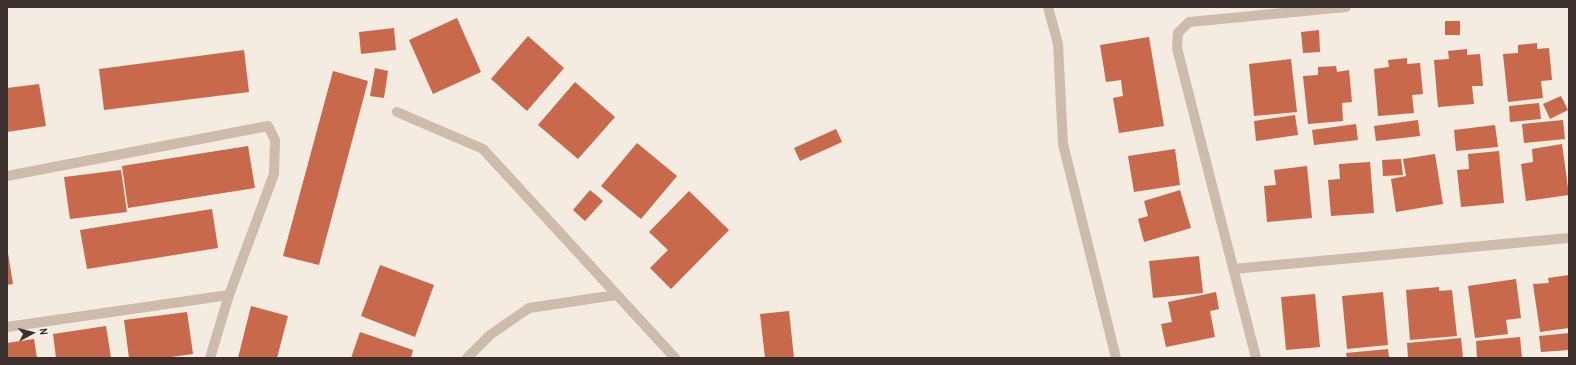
<!DOCTYPE html>
<style>
body{margin:0}
#map{position:relative;width:1576px;height:365px;overflow:hidden;background:#f4ebe1;font-family:"Archivo Narrow",sans-serif}
canvas{display:block}
.frame{position:absolute;inset:0;border:8px solid #3b302b;pointer-events:none}
.north{position:absolute;left:12px;top:313px;width:40px;height:40px;-webkit-text-stroke:3px #fbf5ee;paint-order:stroke;rotate:83deg;font-size:11px;font-weight:700;line-height:16px;text-align:center;color:#3b302b}
.north::after{content:'';display:block;margin:auto;width:14px;height:18px;background:#3b302b;clip-path:polygon(50% 0,100% 100%,50% 72%,0 100%)}
</style>
<div id="map">
<canvas width="1576" height="365"></canvas>
<div class="frame"></div>
<div class="north">N</div>
</div>
<script>
const context = document.querySelector('canvas').getContext('2d');
context.lineJoin = 'round';
function fillPath(path, color) { context.fillStyle = color; context.fill(path, 'evenodd'); }
const poly = rows => new Path2D(rows.map(r => 'M' + r).join(''));
function trace(path, color, width, dash) { context.strokeStyle = color; context.lineWidth = width; context.lineCap = dash ? 'butt' : 'round'; context.setLineDash(dash || []); context.stroke(path); }
fillPath(poly([
 [457,18,481,72,433,94,409,40],
 [1445,21,1460,21,1460,35,1445,35],
 [394,28,396,50,361,54,359,32],
 [1319,30,1320,52,1303,53,1301,32],
 [528,36,564,68,527,111,491,79],
 [1149,37,1164,126,1119,133,1113,98,1123,96,1121,80,1106,82,1100,45],
 [1537,43,1537,49,1549,48,1552,80,1541,81,1543,98,1508,102,1503,54,1518,53,1518,45],
 [1467,49,1467,55,1480,54,1483,86,1472,86,1474,104,1438,107,1434,60,1449,59,1448,51],
 [244,50,249,92,104,110,99,69],
 [1407,58,1407,64,1420,63,1423,94,1412,95,1414,113,1378,116,1374,69,1389,67,1388,60],
 [1291,59,1297,112,1254,116,1249,64],
 [1336,66,1337,72,1349,70,1352,102,1342,103,1343,121,1308,124,1303,76,1318,75,1318,67],
 [375,68,388,71,384,98,370,96],
 [333,71,368,81,319,265,283,256],
 [575,82,615,117,578,159,538,125],
 [39,84,46,126,7,132,7,88],
 [1561,96,1568,110,1550,119,1543,104],
 [1539,103,1541,119,1510,122,1509,106],
 [1295,115,1298,135,1256,141,1254,121],
 [1418,120,1420,136,1376,141,1374,126],
 [1563,120,1565,139,1524,143,1522,124],
 [1356,124,1358,140,1314,145,1312,130],
 [1495,125,1498,147,1456,151,1454,130],
 [836,129,842,142,800,161,794,148],
 [637,143,677,176,641,219,601,186],
 [1562,144,1569,195,1526,201,1521,164,1533,162,1532,149],
 [248,146,255,188,128,208,122,166],
 [1175,149,1180,185,1134,192,1128,156],
 [1499,151,1504,203,1461,207,1457,170,1469,169,1468,154],
 [1435,154,1443,204,1396,212,1391,179,1406,176,1403,159],
 [1401,159,1403,175,1383,176,1382,160],
 [1370,162,1374,213,1331,216,1328,180,1340,179,1339,164],
 [1307,166,1312,218,1267,222,1264,186,1276,185,1274,170],
 [121,170,127,212,70,219,64,177],
 [590,190,603,201,585,221,573,210],
 [1180,190,1191,228,1144,242,1138,219,1148,216,1144,201],
 [689,191,729,230,671,289,650,268,668,250,649,232],
 [212,209,218,248,87,269,80,230],
 [7,247,13,284,7,285],
 [1199,256,1203,293,1153,298,1149,261],
 [380,265,434,285,415,337,361,316],
 [1569,275,1569,328,1540,332,1533,284,1549,283,1548,278],
 [1516,279,1521,318,1506,320,1508,334,1475,338,1468,286],
 [1439,287,1439,291,1452,290,1457,336,1410,340,1406,290],
 [1216,292,1219,309,1210,311,1215,337,1166,347,1161,324,1172,322,1168,302],
 [1383,292,1388,345,1347,349,1342,296],
 [1315,294,1320,347,1286,350,1281,297],
 [251,306,288,316,277,358,238,358],
 [789,311,794,358,765,358,760,314],
 [187,312,193,354,164,358,129,358,124,320],
 [106,326,111,358,56,358,53,334],
 [360,332,413,350,411,358,351,358],
 [1569,333,1569,350,1541,352,1539,336],
 [1520,337,1522,358,1477,358,1476,341],
 [1461,338,1463,358,1408,358,1407,343],
 [34,339,37,358,7,358,7,343],
 [1388,349,1389,358,1347,358,1346,353]
]), '#c8694b');
trace(poly([
 [1048,7,1058,44,1063,144,1116,358]
]), '#cdbbac', 10);
trace(poly([
 [397,112,483,149,675,358],
 [7,176,268,126,275,140,274,174,229,295,210,358],
 [1233,269,1569,238],
 [7,327,229,295],
 [467,358,490,335,529,308,616,295],
 [1256,358,1177,48,1178,33,1189,22,1346,7]
]), '#cdbbac', 10);
</script>
